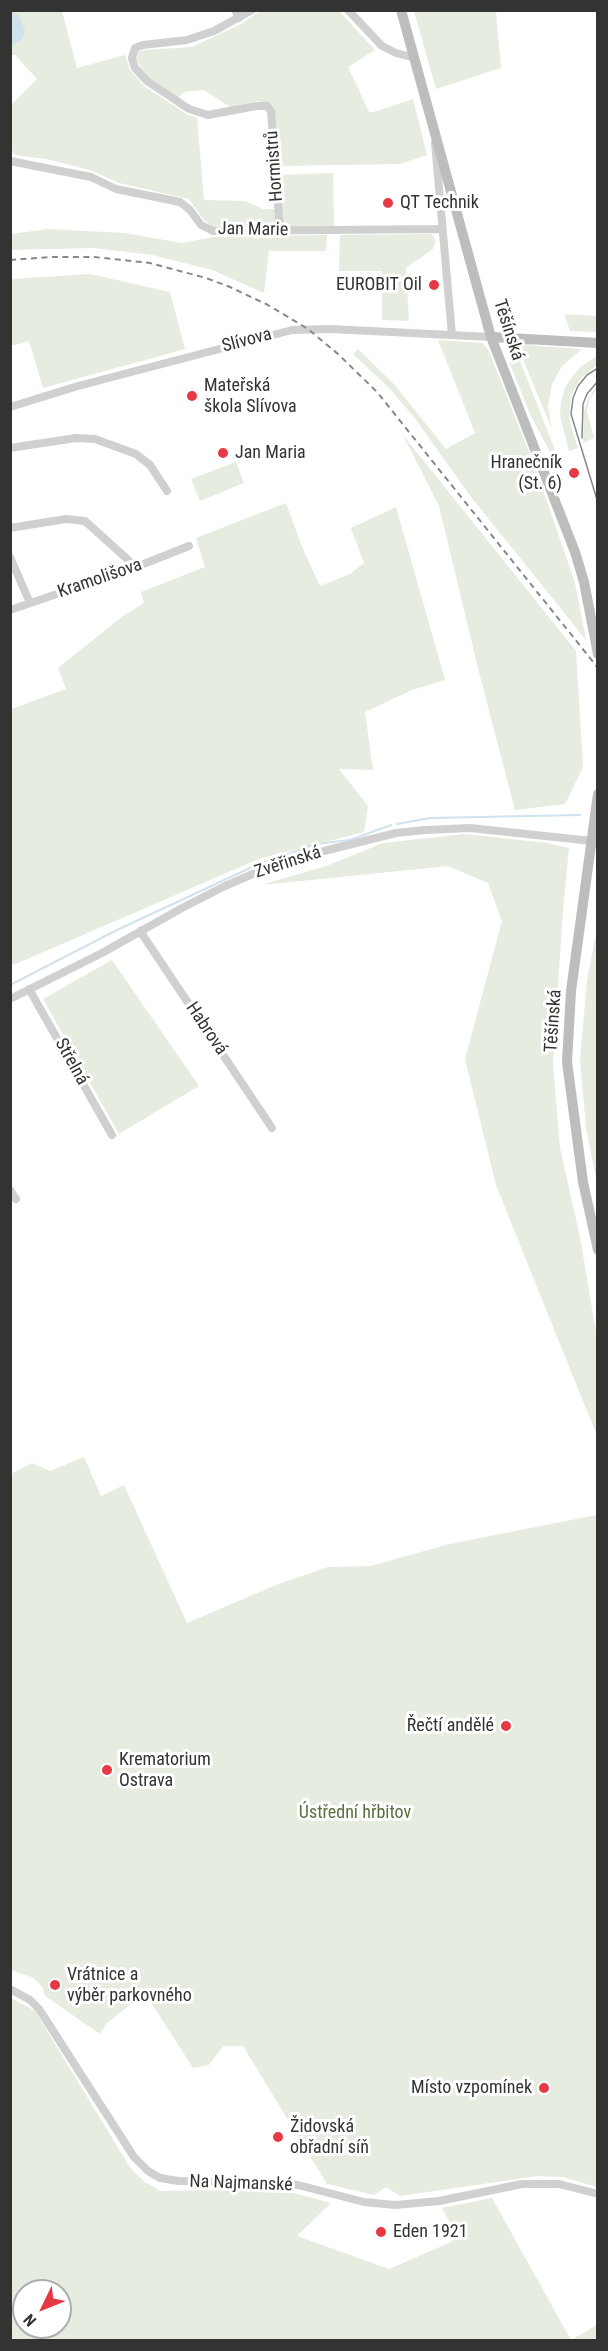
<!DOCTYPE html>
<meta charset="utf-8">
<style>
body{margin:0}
#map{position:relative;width:608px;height:2351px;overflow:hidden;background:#fff;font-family:"Roboto Condensed",sans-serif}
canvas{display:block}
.frame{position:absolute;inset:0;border:12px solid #333;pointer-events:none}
.north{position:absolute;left:12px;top:2279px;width:60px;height:60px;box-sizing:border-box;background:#fff;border:2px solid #adadad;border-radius:50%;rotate:227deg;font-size:16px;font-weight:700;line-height:24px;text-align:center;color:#333}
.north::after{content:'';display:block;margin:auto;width:21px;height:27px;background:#e63946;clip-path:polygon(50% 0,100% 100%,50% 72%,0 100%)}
</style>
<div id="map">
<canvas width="608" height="2351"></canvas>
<div class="frame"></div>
<div class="north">N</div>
</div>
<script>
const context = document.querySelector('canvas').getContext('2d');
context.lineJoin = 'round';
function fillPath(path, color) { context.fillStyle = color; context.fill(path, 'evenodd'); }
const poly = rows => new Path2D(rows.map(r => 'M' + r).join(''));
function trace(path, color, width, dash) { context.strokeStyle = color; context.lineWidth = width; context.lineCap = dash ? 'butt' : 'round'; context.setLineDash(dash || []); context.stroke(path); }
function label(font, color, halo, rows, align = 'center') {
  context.font = font + ' "Roboto Condensed",sans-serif'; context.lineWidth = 6; context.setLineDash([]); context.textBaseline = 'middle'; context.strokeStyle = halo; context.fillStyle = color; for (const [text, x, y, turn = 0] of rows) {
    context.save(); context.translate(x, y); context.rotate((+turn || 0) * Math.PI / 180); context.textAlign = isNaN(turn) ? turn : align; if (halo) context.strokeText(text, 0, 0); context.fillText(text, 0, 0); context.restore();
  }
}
fillPath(poly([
 [11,11,62,11,77,68,125,55,130,70,144,86,188,115,197,117,204,200,245,201,263,209,276,209,275,228,212,227,204,220,189,199,119,183,90,170,46,159,15,155,11,149,11,105,37,79,15,55,11,55],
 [260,11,339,11,375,50,348,67,369,112,374,112,413,99,427,155,400,164,278,166,274,109,269,104,257,101,230,107,204,90,184,92,178,98,146,76,140,66,137,59,138,52,144,50,192,47,241,24],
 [414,11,496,11,501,68,436,89],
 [333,173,334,226,283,227,280,175],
 [48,229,124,233,182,243,213,237,327,235,326,251,269,251,264,293,212,270,152,255,94,248,11,250,11,234],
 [431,234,436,241,433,249,406,268,409,321,382,320,382,271,339,271,340,235],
 [90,274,170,292,185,349,43,388,29,341,11,346,11,279],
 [564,314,597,316,597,332,570,331],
 [438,340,483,343,489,351,538,475,575,583,586,640,471,497,414,417,389,388,353,354,358,349,393,383,446,449,475,433],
 [525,343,536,346,582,349,562,366,552,384,548,406,552,429,522,357,520,344],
 [516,346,518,356,555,450,550,452,530,414,510,364,510,354],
 [597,356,597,365,581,378,571,395,569,419,578,448,569,451,560,416,561,402,565,387,580,367],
 [597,385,597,389,590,399,587,411,594,438,583,443,584,412,587,401],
 [403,435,576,651,583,767,565,804,515,810,479,672,439,506],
 [236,462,244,483,200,501,191,479],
 [286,503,302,547,320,586,350,574,364,563,351,528,396,507,445,680,412,690,365,712,373,770,339,769,368,806,364,832,259,859,11,966,11,709,66,689,58,668,123,616,144,603,141,592,205,567,196,538],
 [465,834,547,843,569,848,563,910,553,1064,560,1148,580,1237,597,1338,597,1436,496,1185,465,1059,502,921,488,883,448,866,261,885,326,866,383,843],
 [597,928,597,1184,586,1128,580,1059,587,981],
 [112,960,199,1086,119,1134,43,999],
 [84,1457,101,1496,124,1485,187,1623,276,1585,328,1567,371,1566,449,1544,597,1515,597,2187,563,2177,538,2176,400,2196,386,2187,374,2195,327,2184,243,2046,223,2046,209,2065,193,2068,145,1993,107,2023,100,2034,45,1996,43,1988,34,1978,11,1970,11,1474,32,1463,50,1471],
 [10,1997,35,2011,131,2169,145,2182,160,2191,279,2189,331,2203,297,2236,389,2269,451,2242,457,2235,442,2208,492,2198,571,2340,597,2325,597,2340,11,2340],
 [24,2291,60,2291,60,2327,24,2327]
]), '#e6ecdf');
fillPath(poly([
 [11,10,19,16,25,30,22,39,11,46]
]), '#cfe2ee');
trace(poly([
 [397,824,430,818,580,815],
 [10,985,117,930,250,868,316,844,350,840,391,825]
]), '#cfe2ee', 2);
trace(poly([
 [235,10,239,18],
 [252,10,214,31,187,40,143,45,135,48,132,58,135,68,147,81,189,109,208,115,256,106,267,106,271,111,280,232],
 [348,10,382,46,396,53,415,58],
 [435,143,452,335],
 [10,161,91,177,116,189,180,202,190,210,201,225,213,231,441,229],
 [10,407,78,386,292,330,331,329,491,337],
 [10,448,76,438,95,439,136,454,150,465,167,491],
 [10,528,66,519,85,521,136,567],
 [10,557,30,603],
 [10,610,136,567,189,546],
 [140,931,272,1128],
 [29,989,112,1135],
 [10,999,102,953,182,908,225,886,269,867,316,853,396,833,425,830,470,828,592,841],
 [10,1190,16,1199],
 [10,1989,30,2000,39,2009,134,2157,148,2171,160,2178,179,2181,274,2182,298,2185,364,2202,395,2205,439,2201,522,2184,559,2184,598,2194]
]), '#d0d0d0', 8);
trace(poly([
 [401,10,491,337,575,552,584,582,598,654],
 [491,337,598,343],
 [598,794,571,991,567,1062,583,1182,598,1250]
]), '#bdbdbd', 10);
trace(poly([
 [598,368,587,375,578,386,573,398,571,414,598,503],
 [582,438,583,404,587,394,598,381]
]), '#888', 1.5);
trace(poly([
 [10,260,52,257,94,257,150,263,206,278,230,287,268,305,308,329,338,354,377,392,598,668]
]), '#888', 2, [6, 4.5]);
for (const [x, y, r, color] of [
 [388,203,6,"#e63946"],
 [434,285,6,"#e63946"],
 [192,396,6,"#e63946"],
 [223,453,6,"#e63946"],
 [574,473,6,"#e63946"],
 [506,1726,6,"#e63946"],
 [107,1770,6,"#e63946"],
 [55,1985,6,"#e63946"],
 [544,2088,6,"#e63946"],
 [278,2137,6,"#e63946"],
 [381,2232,6,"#e63946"]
]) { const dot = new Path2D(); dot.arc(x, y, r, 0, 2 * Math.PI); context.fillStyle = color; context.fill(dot); trace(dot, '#fff', 2); }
label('18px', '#333', '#fff', [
 ["Hormistrů",275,166,-94],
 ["Jan Marie",253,230,1],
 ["Těšínská",508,330,72],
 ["Slívova",247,341,-15],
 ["Kramolišova",100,579,-19],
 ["Zvěřinská",288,863,-18],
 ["Těšínská",554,1021,-86],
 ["Habrová",206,1029,56],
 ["Střelná",71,1062,61],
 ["Na Najmanské",241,2184,2]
]);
label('18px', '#333', '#fff', [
 ["QT Technik",400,203],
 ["EUROBIT Oil",422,285,"right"],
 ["Mateřská",204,386],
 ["škola Slívova",204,407],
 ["Jan Maria",235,453],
 ["Hranečník",562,463,"right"],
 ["(St. 6)",562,484,"right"],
 ["Řečtí andělé",494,1726,"right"],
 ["Krematorium",119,1760],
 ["Ostrava",119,1781],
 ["Vrátnice a",67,1975],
 ["výběr parkovného",67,1996],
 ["Místo vzpomínek",532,2088,"right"],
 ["Židovská",290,2127],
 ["obřadní síň",290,2148],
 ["Eden 1921",393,2232]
], 'left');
label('18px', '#56703f', '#fff', [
 ["Ústřední hřbitov",355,1813]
]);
</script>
